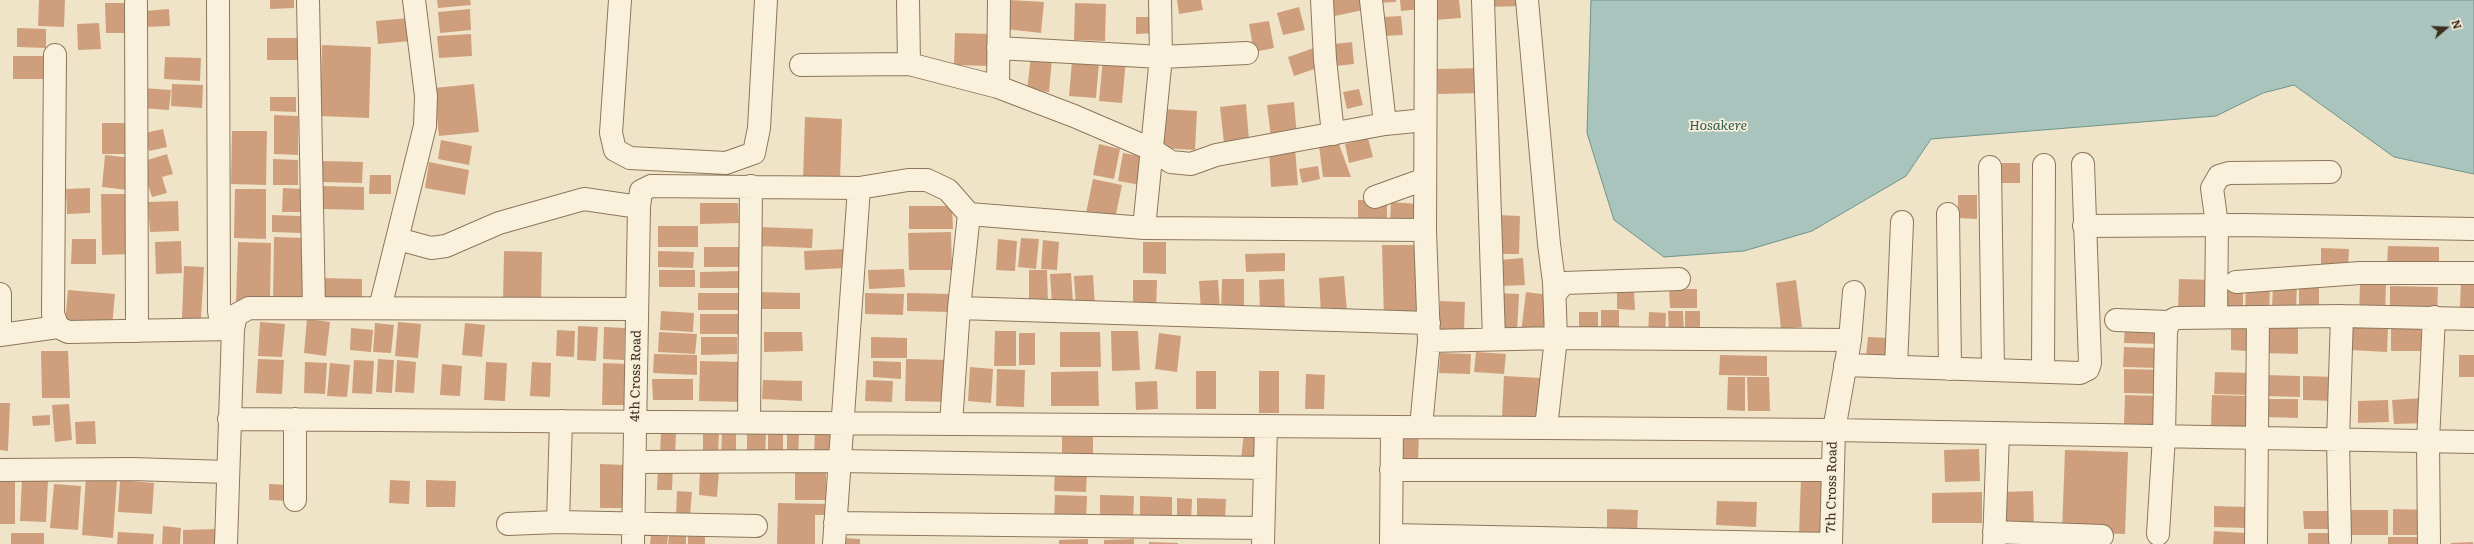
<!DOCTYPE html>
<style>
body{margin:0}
#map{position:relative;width:2474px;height:544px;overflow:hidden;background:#f0e4c8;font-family:Literata,serif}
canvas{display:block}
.north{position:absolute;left:2426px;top:8px;width:40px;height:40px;-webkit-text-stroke:3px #f7eed8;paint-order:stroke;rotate:71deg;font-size:11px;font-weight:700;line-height:16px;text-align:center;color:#3d2e20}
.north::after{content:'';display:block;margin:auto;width:14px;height:18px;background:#3d2e20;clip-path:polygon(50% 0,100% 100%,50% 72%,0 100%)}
</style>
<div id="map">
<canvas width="2474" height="544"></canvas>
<div class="north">N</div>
</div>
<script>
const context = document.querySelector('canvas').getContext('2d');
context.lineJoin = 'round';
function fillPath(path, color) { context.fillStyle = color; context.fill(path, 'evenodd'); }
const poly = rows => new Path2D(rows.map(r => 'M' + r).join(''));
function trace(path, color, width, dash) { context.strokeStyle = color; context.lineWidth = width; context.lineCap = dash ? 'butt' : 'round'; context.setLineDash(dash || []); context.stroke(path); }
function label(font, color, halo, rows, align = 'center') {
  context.font = font + ' Literata,serif'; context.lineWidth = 3.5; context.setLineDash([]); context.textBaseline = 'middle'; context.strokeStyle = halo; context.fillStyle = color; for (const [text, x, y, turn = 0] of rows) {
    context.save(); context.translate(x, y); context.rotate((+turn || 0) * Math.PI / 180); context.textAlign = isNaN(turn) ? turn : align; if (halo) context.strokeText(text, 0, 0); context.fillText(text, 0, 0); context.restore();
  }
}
const water = poly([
 [1591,0,2474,0,2474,174,2394,157,2294,85,2263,93,2216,116,1931,139,1906,176,1812,231,1744,251,1664,257,1614,220,1587,133,1591,0]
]);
fillPath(water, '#a9c4bc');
trace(water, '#6f938a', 1);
fillPath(poly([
 [39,0,65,0,64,27,38,26],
 [270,0,294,0,294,8,270,9],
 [437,0,470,0,471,5,438,8],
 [1009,0,1044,2,1041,33,1006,29],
 [1177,0,1201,0,1203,10,1179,14],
 [1327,0,1366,0,1368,9,1330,17],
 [1374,0,1396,0,1396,2,1375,3],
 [1400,0,1422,0,1423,9,1401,11],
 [1433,0,1459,0,1461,18,1435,20],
 [1486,0,1521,0,1521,6,1486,7],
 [105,3,131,3,131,33,106,33],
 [1075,3,1106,4,1105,41,1074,40],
 [1299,7,1305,30,1283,35,1277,13],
 [169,9,170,26,145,27,144,11],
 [470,9,471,30,440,33,438,12],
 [1401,16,1403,35,1383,36,1382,17],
 [1136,17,1159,17,1160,33,1136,34],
 [408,18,411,41,378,44,376,21],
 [1269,21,1274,48,1254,52,1249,24],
 [99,23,101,49,78,50,77,24],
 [17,28,46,29,46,48,17,47],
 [955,33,991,34,990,66,954,65],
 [471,34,472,56,439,58,437,36],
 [267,38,298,38,299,60,267,60],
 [1352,42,1354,64,1336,66,1334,44],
 [322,45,371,47,369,118,320,116],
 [1317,47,1323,66,1294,76,1288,57],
 [13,56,46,56,46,79,13,79],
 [1031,56,1052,59,1049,92,1027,90],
 [165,57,201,58,200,81,164,79],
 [1103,58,1126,60,1122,103,1099,101],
 [1072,61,1099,63,1096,98,1069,96],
 [1483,68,1484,93,1438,94,1437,69],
 [172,84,203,85,202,108,171,106],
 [474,84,479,132,439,136,434,88],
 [143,88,171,90,169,110,141,108],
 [1359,89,1363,105,1347,109,1343,92],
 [270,97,296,97,296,112,270,111],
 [1294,102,1297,136,1271,138,1267,105],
 [1246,104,1249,140,1224,143,1220,107],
 [1163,109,1197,111,1195,150,1161,148],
 [274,115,298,116,298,155,274,154],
 [805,117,842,119,840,181,803,179],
 [102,123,132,123,132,154,102,154],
 [163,129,167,147,149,151,145,133],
 [232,131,267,131,266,185,231,184],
 [1368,138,1373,157,1349,163,1345,144],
 [441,140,472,146,469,165,438,159],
 [1099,144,1120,149,1114,179,1093,175],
 [1339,144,1351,177,1323,177,1319,146],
 [1295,148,1298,185,1271,187,1269,149],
 [1123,153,1146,157,1140,185,1118,181],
 [167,154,173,174,162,177,167,193,152,197,141,162],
 [105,155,132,158,128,190,102,187],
 [273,159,298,160,298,185,273,185],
 [323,161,363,162,362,183,323,182],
 [429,162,469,170,465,195,425,188],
 [2001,163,2020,163,2020,183,2001,183],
 [1318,166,1320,179,1302,183,1299,169],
 [370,175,391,175,391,194,369,194],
 [1093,179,1122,185,1115,219,1086,213],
 [322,186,364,187,364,210,322,209],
 [90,188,90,213,67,214,66,189],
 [283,188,302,189,302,212,282,212],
 [235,189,266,189,266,239,234,238],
 [101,194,130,194,131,254,102,255],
 [1958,195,1977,195,1977,219,1958,218],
 [1358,200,1387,200,1387,225,1358,225],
 [178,201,179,231,150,232,148,202],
 [1391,202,1418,204,1417,224,1390,222],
 [700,203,738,203,739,223,700,224],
 [909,206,952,206,953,229,909,229],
 [272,215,301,216,301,233,272,232],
 [1498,215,1520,216,1519,254,1497,254],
 [658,226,698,226,698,247,658,247],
 [759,227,813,229,812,248,759,246],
 [951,232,952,270,909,270,908,233],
 [274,237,305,238,304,304,273,304],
 [1021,238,1039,239,1036,269,1018,267],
 [72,239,96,239,96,264,71,264],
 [998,239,1017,241,1015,271,996,270],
 [1043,240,1059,242,1057,270,1041,269],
 [181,241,182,273,156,274,155,242],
 [238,242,271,243,270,301,236,301],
 [1143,242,1166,242,1166,274,1143,273],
 [1382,245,1417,245,1419,319,1384,320],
 [2388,246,2439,247,2439,267,2387,266],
 [704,247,740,247,740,267,704,267],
 [2321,248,2349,249,2348,269,2321,268],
 [845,249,847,268,805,270,804,251],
 [504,251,542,252,541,302,503,301],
 [658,251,694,252,693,268,658,267],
 [1285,253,1285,271,1246,272,1245,254],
 [1523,258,1525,285,1501,286,1499,260],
 [184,266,204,267,201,319,182,318],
 [904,269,905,287,869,289,868,270],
 [659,270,695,270,695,287,659,287],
 [1029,270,1047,270,1048,303,1029,303],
 [740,271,740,288,700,288,700,272],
 [1071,273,1073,303,1052,305,1050,274],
 [1093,275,1095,307,1076,308,1074,276],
 [1344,276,1347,312,1321,314,1319,278],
 [323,278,362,279,362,300,323,300],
 [1222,279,1244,279,1244,312,1221,311],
 [1284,279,1285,312,1260,313,1259,280],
 [2179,279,2213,280,2212,312,2178,311],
 [1133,280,1157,280,1156,313,1133,312],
 [1218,280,1220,309,1201,311,1199,281],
 [1796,280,1802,327,1781,329,1776,283],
 [2461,280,2474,280,2474,308,2460,307],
 [2273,282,2297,282,2296,311,2272,310],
 [2299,283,2319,283,2319,312,2299,312],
 [2221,284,2243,284,2243,312,2220,312],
 [2360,285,2386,285,2385,315,2359,314],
 [2390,286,2438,287,2437,315,2390,313],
 [2246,287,2270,288,2269,313,2245,312],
 [1669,289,1697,289,1697,308,1670,308],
 [68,290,115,294,112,327,65,323],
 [1634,291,1635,310,1617,309,1617,292],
 [759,292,800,293,800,309,758,309],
 [1526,292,1549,295,1544,336,1521,333],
 [698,293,738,293,739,310,698,310],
 [865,293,904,294,903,315,865,314],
 [907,293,950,294,950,312,907,311],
 [1498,293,1519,294,1517,332,1496,331],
 [1440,301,1465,302,1464,330,1440,330],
 [1601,310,1619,310,1619,332,1601,333],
 [661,311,694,313,693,332,660,330],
 [1668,311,1683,311,1684,333,1669,334],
 [1685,311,1700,311,1700,333,1685,333],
 [1579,312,1598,312,1598,329,1579,330],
 [1649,312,1666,313,1665,336,1648,335],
 [700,314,738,314,738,334,700,334],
 [307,319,330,322,326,356,304,353],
 [260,322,285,324,282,357,258,356],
 [398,322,421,324,418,358,395,356],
 [375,323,394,325,391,353,373,352],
 [465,323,485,325,482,357,462,355],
 [2125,323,2159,324,2158,344,2124,343],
 [2262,325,2298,325,2298,354,2262,353],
 [578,326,598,327,596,361,577,360],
 [2231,326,2248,327,2247,351,2231,350],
 [604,327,625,328,624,360,603,359],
 [2352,327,2388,329,2387,352,2350,350],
 [2391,327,2421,327,2421,351,2391,351],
 [351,328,373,330,371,352,350,350],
 [557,330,575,331,574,357,556,356],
 [995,331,1016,331,1016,366,994,366],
 [1111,331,1138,331,1140,370,1112,371],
 [659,332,697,334,695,354,658,352],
 [764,332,802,332,803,351,764,352],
 [1060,332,1100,332,1101,367,1060,367],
 [1019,333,1035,333,1035,365,1019,365],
 [1159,333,1181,336,1177,372,1155,369],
 [701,337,737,337,737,354,701,355],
 [871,337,907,338,907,358,871,358],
 [1868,337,1889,338,1888,358,1866,356],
 [2124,347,2160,348,2160,368,2123,367],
 [41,351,68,351,70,398,42,398],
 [1476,352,1506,354,1504,374,1474,372],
 [1440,353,1471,354,1470,374,1439,373],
 [654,354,697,355,697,375,653,373],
 [1720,355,1767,356,1767,376,1719,375],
 [2459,355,2474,355,2474,377,2459,377],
 [258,359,284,360,282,394,256,393],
 [378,359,394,360,392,393,376,392],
 [906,359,948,360,947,402,905,401],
 [354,360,374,361,372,394,352,393],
 [397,360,416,362,414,393,395,392],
 [700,361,742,362,741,402,699,401],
 [873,361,901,362,901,379,873,377],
 [305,362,327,363,325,394,304,393],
 [486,362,507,363,505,401,484,400],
 [532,362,551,363,550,397,530,396],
 [330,363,350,365,347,397,327,396],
 [603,363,630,364,630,405,602,405],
 [442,364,462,366,460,396,440,395],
 [970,367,993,369,991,403,968,401],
 [997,369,1025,370,1024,407,996,406],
 [2124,369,2162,370,2162,394,2124,393],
 [1098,371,1099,406,1051,406,1051,372],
 [1196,371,1216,371,1216,409,1196,409],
 [1259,371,1279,371,1279,413,1259,413],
 [2215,372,2252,373,2251,395,2214,394],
 [1306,374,1325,375,1324,409,1305,409],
 [2266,375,2300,376,2300,397,2266,396],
 [1504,376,1541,378,1539,418,1502,416],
 [2303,376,2335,377,2334,401,2303,400],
 [1728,377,1745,377,1745,411,1727,410],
 [1747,377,1769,377,1770,411,1748,411],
 [652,379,693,379,693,400,653,400],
 [763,380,802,381,802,401,762,399],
 [866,380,893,381,892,402,865,401],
 [1157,381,1158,409,1136,410,1135,382],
 [2125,395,2161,396,2161,425,2124,424],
 [2212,395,2251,396,2250,427,2211,425],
 [2424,398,2426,423,2394,424,2392,400],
 [2265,399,2298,399,2298,418,2264,417],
 [2388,400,2389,422,2358,423,2358,401],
 [0,403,10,403,8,451,0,450],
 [69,404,72,440,55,442,52,405],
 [50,415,50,425,33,426,32,416],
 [95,421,96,444,76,444,75,422],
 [815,427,832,427,832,456,814,456],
 [661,431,676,432,675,457,660,456],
 [703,431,719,431,718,458,703,457],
 [722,432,736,432,736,457,721,456],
 [747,432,766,433,765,460,747,459],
 [768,432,783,432,783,460,768,460],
 [787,432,799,433,798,459,787,459],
 [1403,432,1419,433,1418,463,1402,462],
 [1244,433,1264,435,1262,461,1241,459],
 [1062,437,1093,437,1093,463,1062,463],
 [1979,449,1980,481,1945,482,1944,450],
 [2065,450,2128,452,2125,534,2062,532],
 [600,464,626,465,625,508,600,508],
 [795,465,826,465,826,500,795,500],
 [658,466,673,466,672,490,657,490],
 [700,469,719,471,717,497,699,495],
 [1055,469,1087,471,1086,492,1054,491],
 [86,477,117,480,113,538,82,535],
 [1801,478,1822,479,1820,535,1799,534],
 [22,479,48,480,46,522,20,521],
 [120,480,154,483,152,514,118,512],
 [390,480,410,481,409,504,389,503],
 [426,480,456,481,455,507,426,507],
 [0,482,15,482,15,524,0,524],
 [54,484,81,486,78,530,50,528],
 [269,484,291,485,291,501,269,500],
 [677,491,692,492,690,516,676,515],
 [2033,491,2034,526,2002,526,2001,492],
 [1982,492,1982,523,1932,523,1932,493],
 [1055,495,1087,496,1086,523,1054,522],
 [1100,495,1134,496,1133,522,1100,521],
 [1140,496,1172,497,1172,521,1140,520],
 [1177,498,1192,499,1191,523,1177,523],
 [1197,498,1226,499,1225,522,1197,521],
 [1717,501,1757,502,1756,527,1716,525],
 [778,503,827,504,826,515,815,515,815,544,777,544],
 [2214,506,2248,507,2247,528,2214,527],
 [1607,509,1638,510,1637,534,1607,533],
 [2393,509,2427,510,2427,535,2393,535],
 [2351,510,2388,510,2388,535,2351,535],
 [2303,511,2331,511,2331,529,2304,529],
 [163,526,181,528,180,544,162,544],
 [217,529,217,544,183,544,183,530],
 [2214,531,2245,533,2244,544,2213,544],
 [118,532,154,534,153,544,117,544],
 [11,533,44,533,44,544,11,544],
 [2308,533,2336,533,2336,544,2308,544],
 [651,534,668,535,667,544,650,544],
 [669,535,686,535,686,544,668,544],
 [688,536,705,536,705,544,688,544],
 [2388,537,2422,537,2422,544,2388,544],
 [844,538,860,539,860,544,844,544],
 [1088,539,1088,544,1059,544,1059,540],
 [1134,539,1134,544,1104,544,1104,540],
 [1149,542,1178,543,1178,544,1149,544],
 [2473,542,2473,544,2451,544,2451,543]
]), '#cf9f7d');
const minor = poly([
 [218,0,219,311,222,329],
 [308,0,314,308],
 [620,0,611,133,615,150,630,158,726,163,754,153,759,128,766,0],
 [908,0,909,64],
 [1322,0,1325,59,1333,134],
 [1371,0,1385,124],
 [1483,0,1494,339],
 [1527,0,1549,244,1554,282,1556,338,1546,428],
 [136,3,137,331],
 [998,48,1161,57,1247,53],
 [55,55,53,314,58,327,68,332,233,329],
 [801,65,909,64,998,87,1074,116,1151,149,1171,162,1191,164,1216,155,1385,124,1425,120],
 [998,87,999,0],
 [1990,167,1993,370],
 [1375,197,1425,179],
 [1948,214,1950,369],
 [2084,226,2243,225,2474,229],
 [1144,228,1161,57,1160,0],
 [398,239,431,248,446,246,499,223,584,199,639,207],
 [2236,282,2360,273,2474,273],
 [0,294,0,335],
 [1555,294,1564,283,1679,279],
 [380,308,425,126,426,96,414,0],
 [959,308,1429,323],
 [2216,317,2217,225,2212,188,2219,176,2229,173,2330,172],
 [2116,320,2169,322],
 [0,335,58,327],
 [1429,341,1556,338,1850,340],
 [1845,365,2080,373,2088,369,2090,363,2083,164],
 [1896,367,1902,222],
 [2043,371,2044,165],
 [229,419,1834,430,2474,442],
 [561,421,558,522,756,526],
 [749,422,751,186],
 [951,424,959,308,969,214,1144,228,1425,230],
 [1421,427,1429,341,1425,230,1426,0],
 [635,462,840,461,1265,468],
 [0,470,132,469,228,472],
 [1391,470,1832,470],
 [295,500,295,419],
 [835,523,1263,528],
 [508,524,558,522],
 [1994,532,2102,536],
 [2158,534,2164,436,2166,331,2169,322,2176,318,2342,316,2474,319],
 [1391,535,1831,544],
 [2340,540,2338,440,2342,316],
 [226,544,233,329,236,315,249,308,637,309],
 [633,544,639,207,641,191,651,186,859,188,908,180,927,180,948,190,969,214],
 [834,544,859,188],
 [1263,544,1266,426],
 [1391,544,1392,427],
 [1831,544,1834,430,1850,340,1854,292],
 [1994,544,1998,433],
 [2256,544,2258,317],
 [2429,544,2428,441,2434,317]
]);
trace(minor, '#8d765c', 24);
trace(minor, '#faf1dc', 22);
label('13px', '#3d2e20', '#f7eed8', [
 ["4th Cross Road",636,376,-89],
 ["7th Cross Road",1832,487,-89]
]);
label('italic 14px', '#2f5d5a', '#f7eed8', [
 ["Hosakere",1718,126]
]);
</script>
